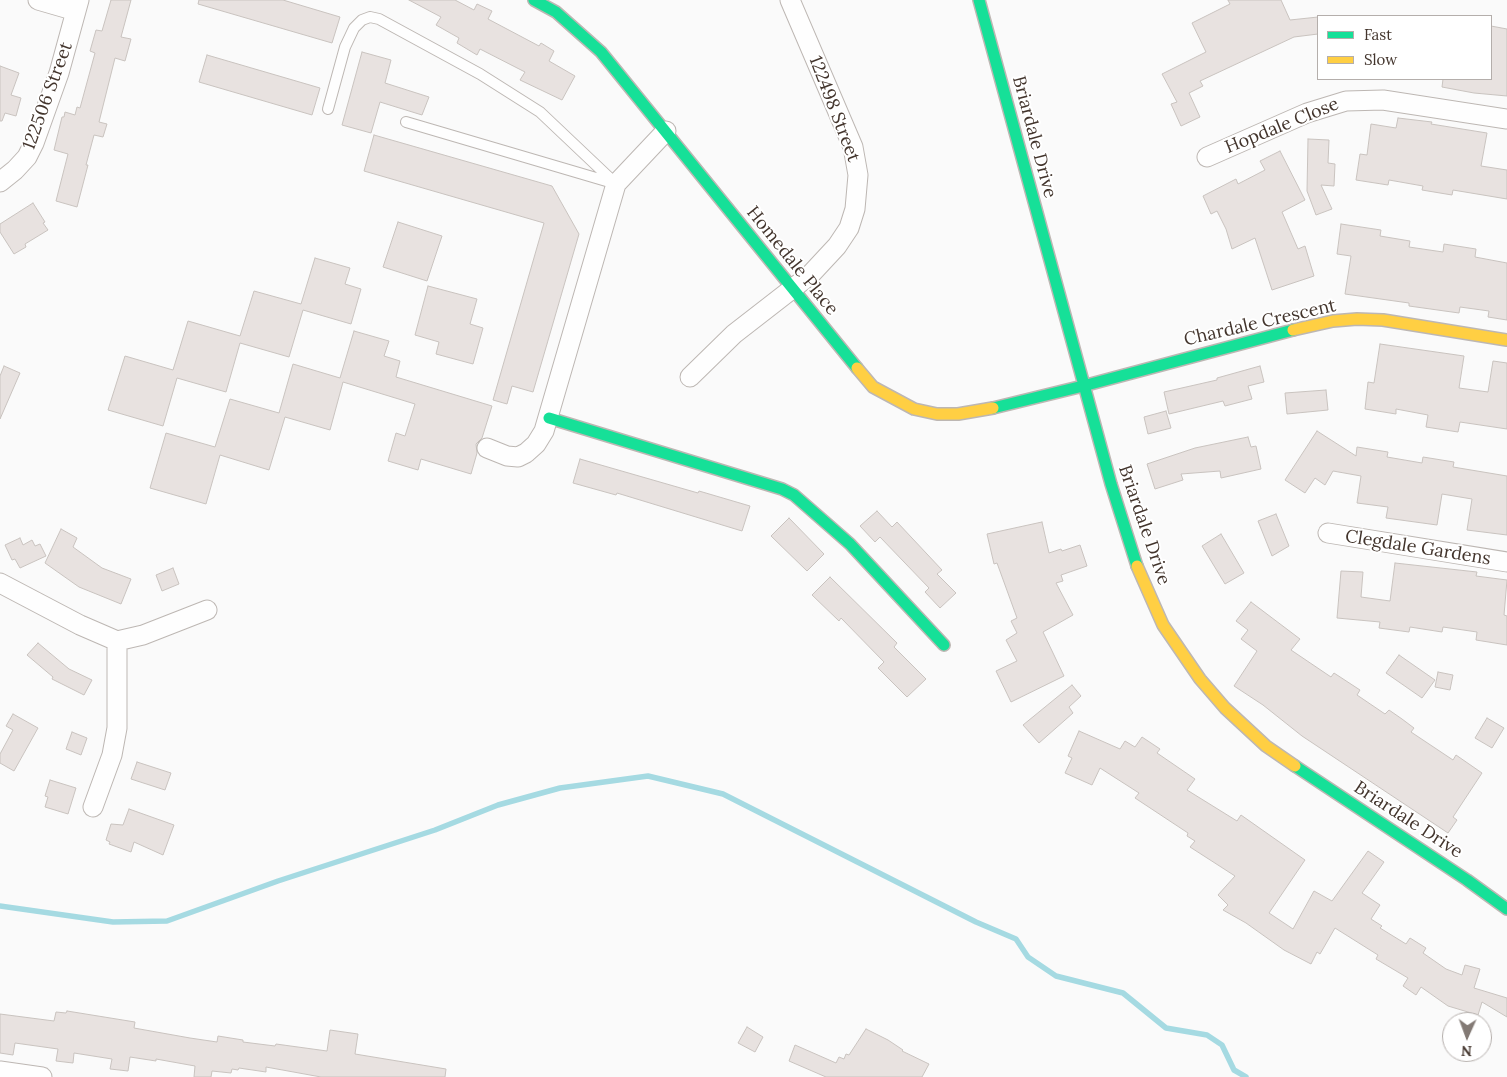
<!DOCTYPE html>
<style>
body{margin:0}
#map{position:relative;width:1507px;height:1077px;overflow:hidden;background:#fafafa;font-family:Lora,serif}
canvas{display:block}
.legend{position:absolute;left:1317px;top:15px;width:175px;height:65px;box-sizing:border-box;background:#fff;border:1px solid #b4aeab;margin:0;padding:6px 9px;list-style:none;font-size:15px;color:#43352d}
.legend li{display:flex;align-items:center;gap:10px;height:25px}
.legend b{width:25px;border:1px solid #b4aeab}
.north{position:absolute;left:1442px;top:1012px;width:50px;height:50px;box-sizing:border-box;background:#fff;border:1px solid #b4aeab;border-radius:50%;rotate:182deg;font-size:14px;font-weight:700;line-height:20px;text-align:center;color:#43352d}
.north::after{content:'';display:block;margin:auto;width:18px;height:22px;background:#837a75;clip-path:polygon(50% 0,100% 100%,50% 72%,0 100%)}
</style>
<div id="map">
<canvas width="1507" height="1077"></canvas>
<ul class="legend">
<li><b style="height:6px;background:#16e098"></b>Fast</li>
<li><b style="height:6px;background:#ffcf43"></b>Slow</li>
</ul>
<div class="north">N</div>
</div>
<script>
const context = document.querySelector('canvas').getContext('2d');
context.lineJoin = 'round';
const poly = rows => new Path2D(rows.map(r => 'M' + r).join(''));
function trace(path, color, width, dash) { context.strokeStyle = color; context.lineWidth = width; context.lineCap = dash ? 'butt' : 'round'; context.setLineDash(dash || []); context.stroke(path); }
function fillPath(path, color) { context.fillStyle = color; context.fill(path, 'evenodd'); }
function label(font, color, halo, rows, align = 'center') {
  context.font = font + ' Lora,serif'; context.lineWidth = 4; context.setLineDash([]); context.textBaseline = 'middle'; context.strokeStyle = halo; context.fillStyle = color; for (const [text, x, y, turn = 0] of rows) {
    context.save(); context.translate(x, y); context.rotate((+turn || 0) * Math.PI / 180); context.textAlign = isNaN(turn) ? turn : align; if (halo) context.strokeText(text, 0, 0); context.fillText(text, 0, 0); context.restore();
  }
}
trace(poly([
 [0,906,113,922,167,921,278,881,435,830,498,805,560,788,648,776,723,794,976,922,1016,939,1028,957,1056,976,1123,993,1166,1028,1207,1035,1222,1045,1234,1070,1246,1077]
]), '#a5dae2', 5.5);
const building = poly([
 [111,0,131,0,121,37,131,39,125,61,115,58,99,122,107,124,103,137,94,135,86,165,88,165,77,207,56,201,68,154,54,150,62,117,64,117,65,112,75,115,77,107,80,108,95,53,90,51,96,30,102,31,111,0],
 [199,0,283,0,340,17,332,43,198,4,199,0],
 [409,0,455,0,474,10,477,4,492,11,488,19,539,46,541,43,554,51,549,61,575,76,562,100,520,80,525,72,480,49,477,55,457,43,459,38,436,25,441,17,409,0],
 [1228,0,1281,0,1290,20,1318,17,1318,34,1294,37,1200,81,1203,86,1189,93,1200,117,1181,126,1171,104,1177,102,1162,74,1206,52,1192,23,1230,4,1228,0],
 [1491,26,1507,29,1507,96,1474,93,1442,87,1443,79,1491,79,1491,26],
 [362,52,391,60,385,83,429,97,422,115,380,102,371,133,342,125,362,52],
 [207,55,320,88,312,115,199,82,207,55],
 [0,66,19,73,11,95,21,98,16,116,5,113,2,121,0,121,0,66],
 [1398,118,1432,122,1431,124,1487,133,1481,166,1507,170,1507,199,1453,190,1452,195,1422,190,1423,186,1389,180,1388,185,1356,180,1360,154,1367,155,1371,124,1396,128,1398,118],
 [374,135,552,186,579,234,533,392,512,386,507,404,493,400,544,223,364,171,374,135],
 [1308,139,1329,140,1328,163,1335,164,1334,186,1321,185,1332,209,1316,215,1307,191,1308,139],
 [1280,151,1305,200,1282,212,1298,249,1305,246,1314,276,1272,290,1255,238,1232,249,1226,229,1217,211,1211,214,1203,196,1236,179,1238,184,1265,170,1260,161,1280,151],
 [33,203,45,222,43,223,48,230,25,244,26,247,14,254,0,232,0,224,33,203],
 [398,222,442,236,427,281,383,267,398,222],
 [1341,224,1381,230,1380,236,1410,241,1409,247,1443,252,1444,244,1476,249,1475,257,1507,263,1507,320,1488,317,1489,311,1460,307,1459,313,1409,306,1409,303,1345,294,1351,256,1337,254,1341,224],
 [315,258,350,268,345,284,361,289,351,324,303,310,289,357,240,343,226,392,177,378,163,426,108,410,125,356,173,370,188,321,240,336,254,291,301,304,315,258],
 [428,286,477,299,470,324,483,328,473,364,436,354,439,342,415,335,428,286],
 [354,331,389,341,384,356,400,361,396,377,492,406,482,438,476,444,477,453,471,474,421,459,418,470,388,461,396,433,405,436,415,404,343,382,330,430,285,417,269,470,220,455,206,504,150,488,166,433,215,447,230,399,279,413,293,364,340,378,354,331],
 [1380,344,1464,356,1459,388,1488,392,1493,361,1507,363,1507,429,1460,422,1458,432,1426,427,1428,415,1396,409,1396,414,1365,409,1368,382,1374,383,1380,344],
 [4,366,20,373,0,419,0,376,4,366],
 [1260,366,1264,382,1248,386,1252,399,1225,406,1223,401,1169,414,1164,392,1217,380,1217,378,1260,366],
 [1326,390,1328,410,1287,414,1285,393,1326,390],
 [1166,411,1171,428,1148,434,1144,417,1166,411],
 [1317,431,1356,456,1357,447,1388,452,1387,457,1422,463,1423,457,1454,462,1453,467,1507,476,1507,535,1467,530,1472,499,1442,494,1437,525,1386,518,1388,507,1357,503,1361,476,1333,471,1325,485,1315,478,1305,493,1285,480,1317,431],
 [1248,437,1251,447,1256,446,1261,469,1221,478,1220,471,1181,474,1183,480,1155,489,1147,464,1195,448,1248,437],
 [580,459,698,493,699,491,750,506,742,531,617,493,616,495,573,483,580,459],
 [877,511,892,527,897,522,942,570,937,574,956,593,940,608,925,592,929,588,880,537,875,542,860,526,877,511],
 [1276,514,1289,546,1272,556,1258,521,1276,514],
 [789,518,824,554,807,571,771,536,789,518],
 [1042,522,1049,553,1061,549,1062,551,1080,545,1087,566,1061,575,1063,581,1056,583,1073,615,1043,632,1064,676,1011,702,996,671,1017,661,1006,640,1017,633,1011,621,1017,618,997,563,994,564,987,534,1042,522],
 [61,529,77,538,73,547,102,568,131,579,121,604,79,587,45,563,61,529],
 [1221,534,1244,573,1225,584,1202,546,1221,534],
 [20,538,23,545,32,540,35,546,40,544,46,556,20,568,15,559,12,560,5,545,20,538],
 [1395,563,1477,572,1476,576,1507,580,1504,615,1507,616,1507,645,1476,640,1477,632,1443,627,1442,632,1410,627,1409,632,1379,628,1380,622,1337,618,1341,571,1363,572,1361,597,1390,601,1395,563],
 [173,568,179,584,162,591,156,575,173,568],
 [830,577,897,643,894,647,926,679,907,697,878,668,884,662,841,618,839,621,812,595,830,577],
 [1251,602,1300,639,1291,650,1331,677,1334,673,1360,690,1357,695,1385,714,1389,710,1402,719,1414,728,1411,732,1453,760,1456,755,1482,773,1453,817,1457,820,1448,833,1302,736,1263,705,1234,686,1257,651,1241,639,1248,630,1236,621,1251,602],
 [38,643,69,669,92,680,84,695,52,679,53,677,27,655,38,643],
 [1399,655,1435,680,1422,698,1386,673,1399,655],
 [1438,672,1453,675,1450,690,1435,687,1438,672],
 [1072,685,1081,696,1069,707,1073,713,1039,743,1023,725,1072,685],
 [13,714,38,728,14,771,0,763,0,754,13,730,6,726,13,714],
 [1487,718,1504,728,1492,748,1475,738,1487,718],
 [1079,731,1120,749,1125,741,1135,747,1142,737,1160,749,1157,753,1195,779,1187,790,1237,821,1241,815,1305,860,1269,913,1293,929,1314,891,1332,901,1368,851,1384,862,1362,893,1380,905,1371,919,1382,926,1380,928,1406,944,1410,938,1426,948,1423,953,1446,969,1462,975,1465,965,1480,969,1474,988,1507,998,1507,1017,1482,1002,1478,1015,1448,1006,1421,987,1416,995,1403,986,1408,978,1376,959,1378,955,1335,928,1320,954,1317,952,1311,964,1284,950,1246,923,1223,910,1228,905,1218,895,1235,876,1190,847,1195,841,1187,836,1188,833,1135,798,1139,793,1100,768,1092,785,1065,773,1072,758,1068,756,1079,731],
 [72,732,87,738,81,755,66,749,72,732],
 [137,762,171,773,165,790,131,779,137,762],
 [50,780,76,788,68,814,45,807,48,797,45,796,50,780],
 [129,809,174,825,163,855,134,842,131,852,109,844,110,842,106,840,111,824,123,825,129,809],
 [67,1011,135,1022,134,1028,190,1038,217,1042,218,1036,243,1040,243,1042,275,1046,276,1044,327,1051,330,1030,358,1034,355,1054,446,1069,445,1077,321,1077,266,1067,266,1072,239,1068,238,1070,232,1069,231,1073,212,1071,211,1077,194,1077,195,1066,156,1059,156,1061,130,1057,128,1071,110,1069,112,1059,74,1053,73,1063,56,1061,58,1049,15,1043,13,1055,0,1053,0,1014,54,1021,56,1012,66,1013,67,1011],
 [747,1027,763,1037,755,1052,738,1043,747,1027],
 [866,1029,888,1040,903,1050,902,1051,929,1064,922,1077,826,1077,789,1061,795,1045,836,1063,839,1057,844,1059,846,1054,849,1055,866,1029]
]);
fillPath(building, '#e8e2e0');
trace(building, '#c9c3bf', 1);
const lane = poly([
 [328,109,345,47,354,28,362,20,370,17,379,19,480,74,540,112,616,184],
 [406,122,613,183]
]);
const street = poly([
 [38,0,76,11],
 [1207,157,1307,113,1346,101,1383,100,1507,119],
 [0,182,15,170,27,157,34,143,59,73,79,0],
 [690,377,734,334,810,275,837,246,849,228,855,209,858,175,853,147,790,0],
 [487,448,507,456,518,457,526,453,536,444,544,431,616,184,666,131],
 [1328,533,1507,562],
 [0,583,80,625,117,641,143,635,207,610],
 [93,807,112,755,117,728,117,641],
 [0,1071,42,1077]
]);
const fast = poly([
 [534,0,556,12,601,52,857,368],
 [979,0,1111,484,1137,566],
 [993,408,1083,386,1293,330],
 [549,418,782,489,794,495,850,544,944,645],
 [1295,766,1467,880,1507,909]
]);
const slow = poly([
 [1293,330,1333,321,1357,319,1383,320,1507,340],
 [857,368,873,387,914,409,937,414,958,414,993,408],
 [1137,566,1163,625,1200,679,1225,708,1266,746,1295,766]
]);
trace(lane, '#bdb7b3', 12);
trace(street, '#bdb7b3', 21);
trace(fast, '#bdb7b3', 14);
trace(slow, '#bdb7b3', 14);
trace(lane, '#fefefe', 10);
trace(street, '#fefefe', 19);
trace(fast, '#16e098', 11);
trace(slow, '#ffcf43', 11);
label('18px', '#43352d', '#fff', [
 ["122506 Street",48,96,-70],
 ["122498 Street",834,109,69],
 ["Hopdale Close",1282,126,-22],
 ["Briardale Drive",1034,137,75],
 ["Homedale Place",792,261,51],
 ["Chardale Crescent",1260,323,-13],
 ["Briardale Drive",1144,525,71],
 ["Clegdale Gardens",1418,548,9],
 ["Briardale Drive",1408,820,33]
]);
</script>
